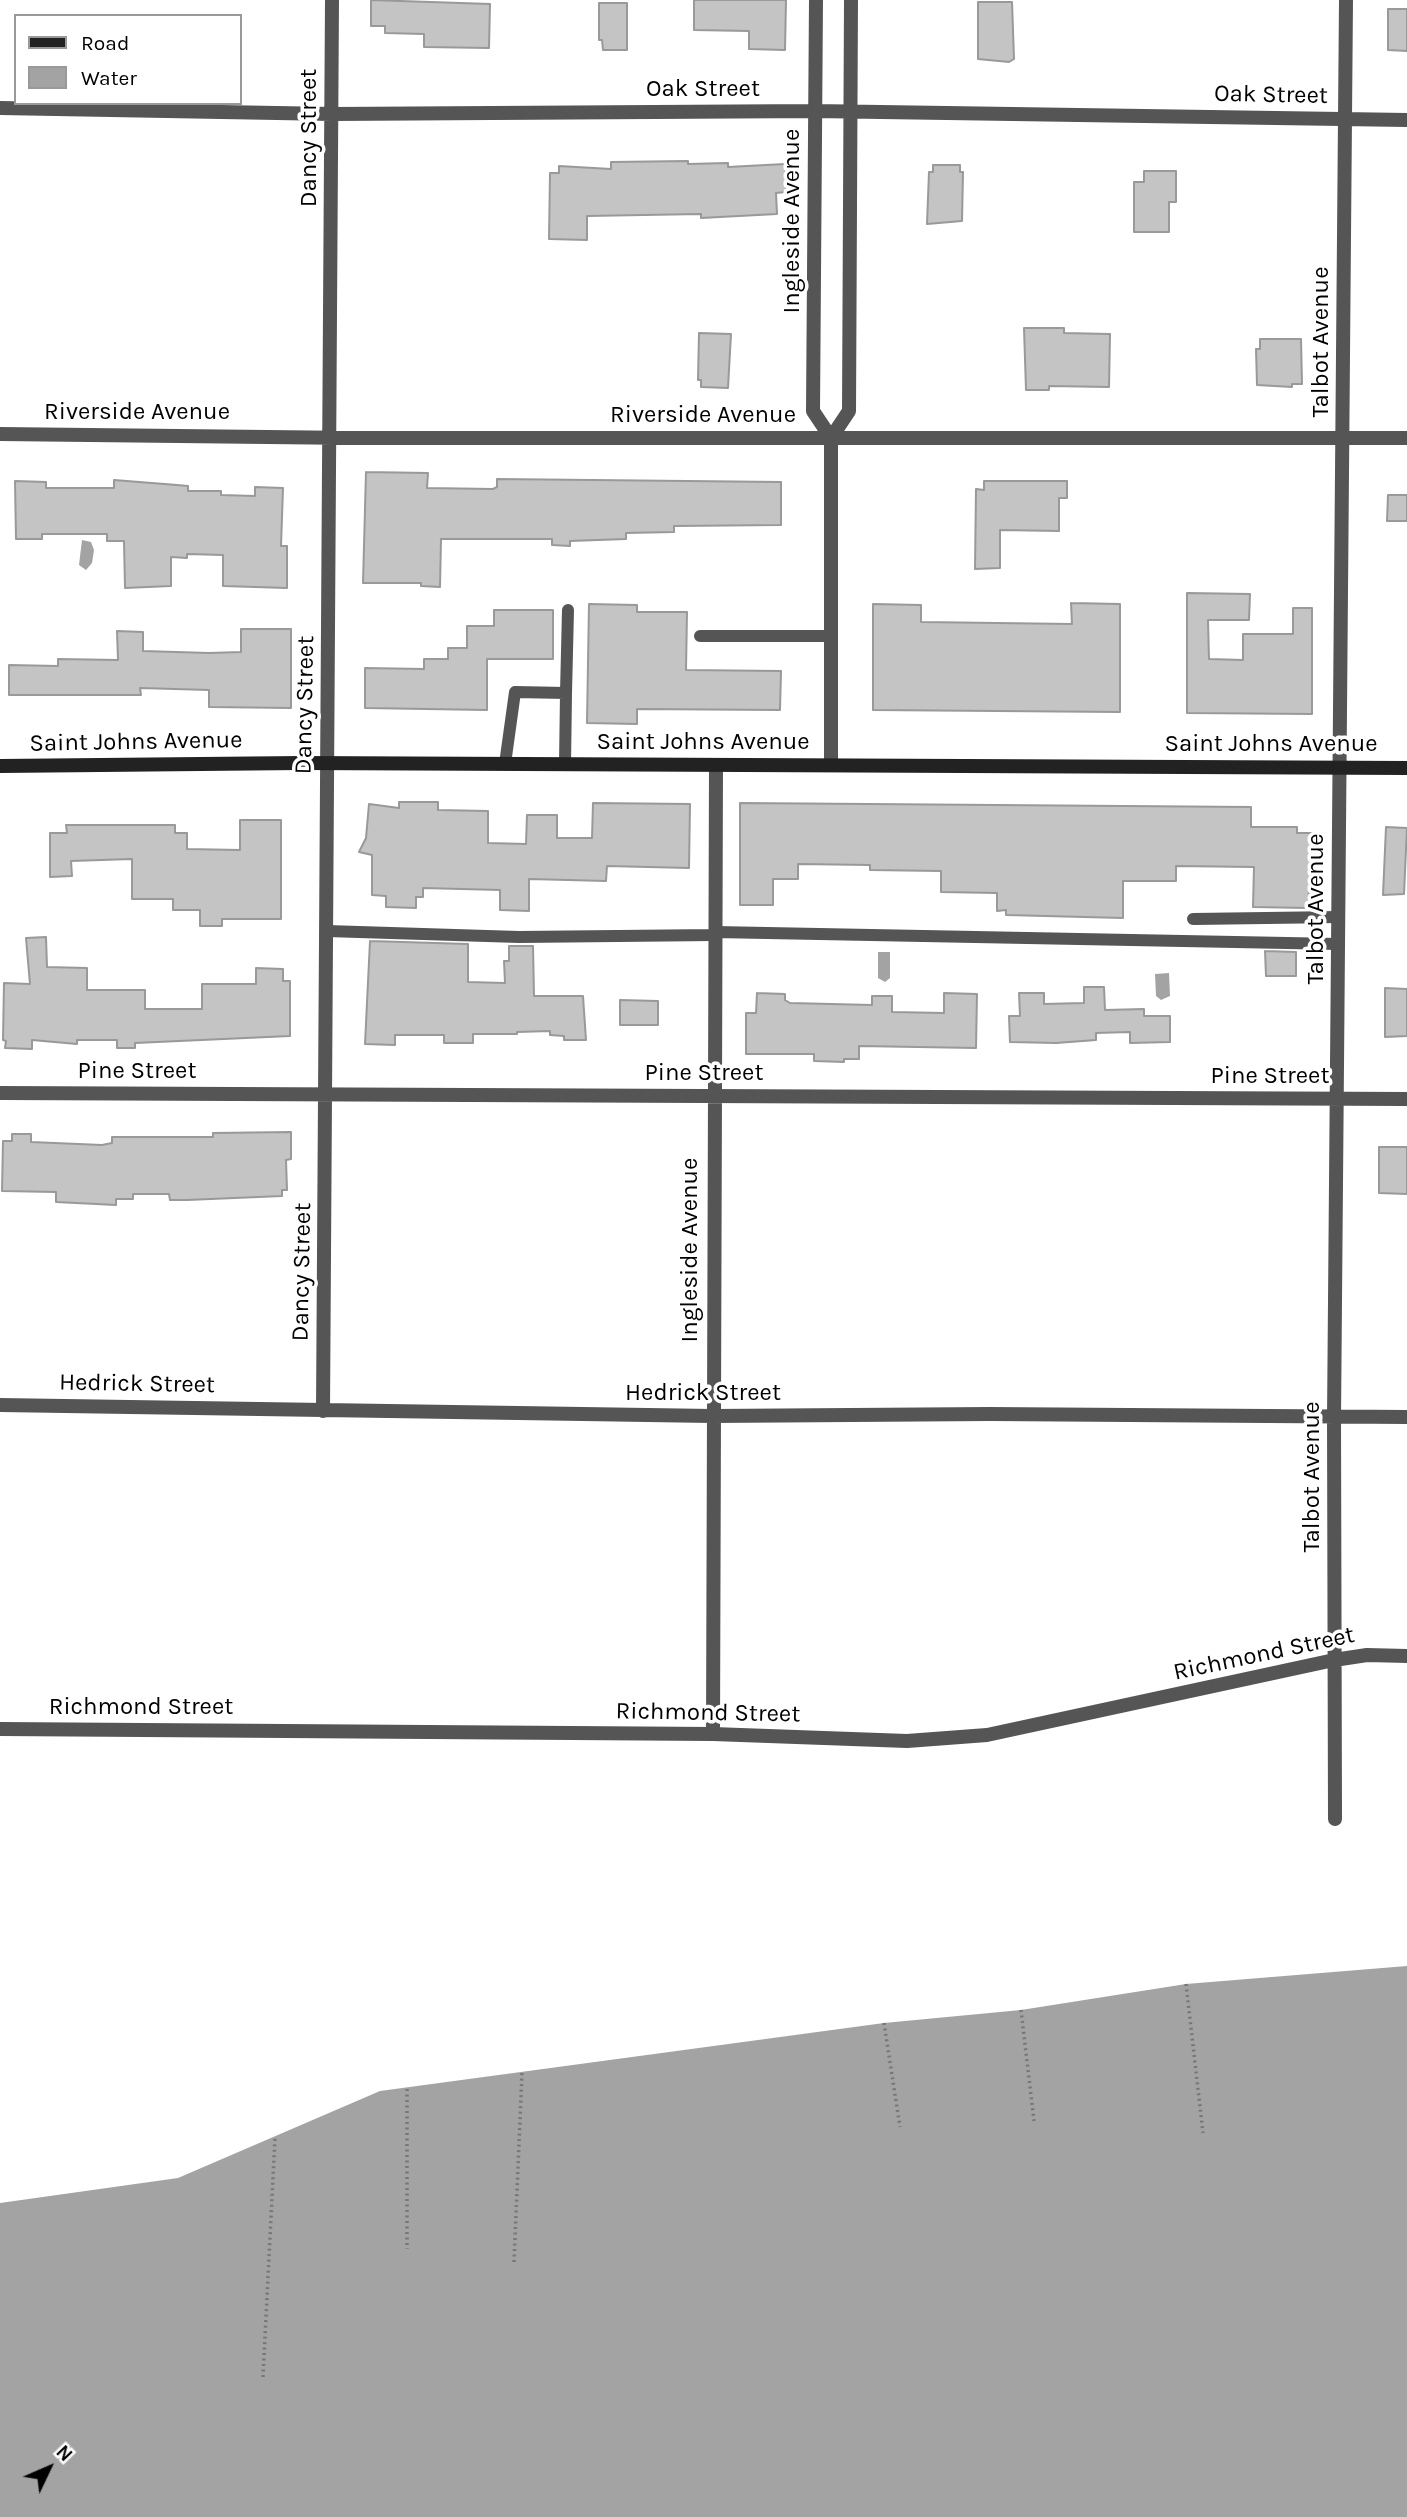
<!DOCTYPE html>
<style>
body{margin:0}
#map{position:relative;width:1407px;height:2517px;overflow:hidden;background:#fff;font-family:Karla,sans-serif}
canvas{display:block}
.legend{position:absolute;left:14px;top:14px;width:228px;height:91px;box-sizing:border-box;background:#fff;border:2px solid #999;margin:0;padding:9px 12px;list-style:none;font-size:21px;color:#000}
.legend li{display:flex;align-items:center;gap:14px;height:35px}
.legend b{width:35px;border:2px solid #999}
.north{position:absolute;left:14px;top:2433px;width:70px;height:70px;-webkit-text-stroke:5px #fff;paint-order:stroke;rotate:46deg;font-size:19px;font-weight:700;line-height:28px;text-align:center;color:#000}
.north::after{content:'';display:block;margin:auto;width:24px;height:32px;background:#000;clip-path:polygon(50% 0,100% 100%,50% 72%,0 100%)}
</style>
<div id="map">
<canvas width="1407" height="2517"></canvas>
<ul class="legend">
<li><b style="height:9px;background:#222"></b>Road</li>
<li><b style="height:19px;background:#a3a3a3"></b>Water</li>
</ul>
<div class="north">N</div>
</div>
<script>
const context = document.querySelector('canvas').getContext('2d');
context.lineJoin = 'round';
function fillPath(path, color) { context.fillStyle = color; context.fill(path, 'evenodd'); }
const poly = rows => new Path2D(rows.map(r => 'M' + r).join(''));
function trace(path, color, width, dash) { context.strokeStyle = color; context.lineWidth = width; context.lineCap = dash ? 'butt' : 'round'; context.setLineDash(dash || []); context.stroke(path); }
function label(font, color, halo, rows, align = 'center') {
  context.font = font + ' Karla,sans-serif'; context.lineWidth = 7; context.setLineDash([]); context.textBaseline = 'middle'; context.strokeStyle = halo; context.fillStyle = color; for (const [text, x, y, turn = 0] of rows) {
    context.save(); context.translate(x, y); context.rotate((+turn || 0) * Math.PI / 180); context.textAlign = isNaN(turn) ? turn : align; if (halo) context.strokeText(text, 0, 0); context.fillText(text, 0, 0); context.restore();
  }
}
fillPath(poly([
 [82,540,91,542,94,550,92,563,86,570,79,565],
 [878,952,890,952,890,978,885,982,878,978],
 [1169,973,1170,996,1161,1000,1156,996,1155,974],
 [1407,1966,1407,2517,0,2517,0,2203,178,2178,380,2091,884,2023,1021,2010,1186,1984]
]), '#a3a3a3');
const building = poly([
 [371,0,490,4,489,48,424,47,424,34,385,33,385,26,371,26,371,0],
 [694,0,786,0,785,50,749,49,749,31,694,30,694,0],
 [978,2,1012,2,1014,59,1009,62,978,59,978,2],
 [599,3,627,3,627,50,603,50,602,40,599,40,599,3],
 [1388,9,1407,9,1407,51,1388,50,1388,9],
 [688,161,688,164,728,163,728,167,785,164,786,192,776,193,777,214,701,218,701,214,587,216,587,240,549,239,550,173,559,173,559,166,611,169,611,162,688,161],
 [933,165,960,165,960,172,963,172,962,221,927,224,929,172,933,172,933,165],
 [1144,171,1176,171,1176,202,1169,202,1169,232,1134,232,1134,182,1144,182,1144,171],
 [1024,328,1064,328,1064,333,1110,334,1109,387,1049,386,1049,390,1026,390,1024,328],
 [699,333,731,334,728,388,701,387,701,380,698,380,699,333],
 [1260,339,1301,339,1302,384,1292,384,1292,387,1257,385,1256,349,1260,349,1260,339],
 [366,472,428,473,427,488,493,489,497,487,497,479,781,482,781,525,674,526,674,532,626,533,626,539,570,541,570,546,552,545,552,539,441,539,440,587,421,586,421,583,363,583,366,472],
 [114,480,177,485,188,486,188,491,221,491,221,495,255,496,255,487,283,488,281,546,287,546,287,588,223,586,223,555,187,554,187,558,171,557,171,586,125,588,124,541,107,541,107,534,42,534,42,539,16,539,15,481,46,482,46,488,114,488,114,480],
 [984,481,1067,481,1067,498,1059,498,1059,531,1000,530,1000,568,975,569,976,489,984,490,984,481],
 [1388,495,1407,495,1407,521,1387,521,1388,495],
 [1187,593,1250,594,1249,620,1208,620,1209,659,1243,660,1243,634,1293,634,1293,608,1312,608,1312,714,1187,713,1187,593],
 [1071,603,1120,604,1120,712,873,710,873,604,921,605,921,622,1072,624,1071,603],
 [589,604,637,605,637,612,687,612,686,670,781,671,780,710,637,709,637,724,587,723,589,604],
 [494,610,553,610,553,659,487,659,487,710,365,708,365,668,424,669,424,659,448,659,448,648,467,648,467,626,494,626,494,610],
 [241,629,291,629,291,708,209,707,209,690,140,688,141,695,9,695,9,665,58,666,58,659,118,660,117,631,143,632,143,651,209,653,241,652,241,629],
 [399,802,438,802,438,810,488,811,488,843,526,844,527,815,557,815,557,838,592,838,593,803,690,804,689,868,607,866,606,881,529,879,529,911,500,910,500,890,423,888,423,897,416,897,416,908,386,907,386,896,372,895,372,855,359,852,366,838,369,804,399,808,399,802],
 [740,803,1251,807,1251,827,1297,827,1297,833,1312,833,1308,908,1253,907,1254,867,1176,866,1176,881,1123,881,1123,918,1006,915,1006,910,997,911,997,893,941,892,941,871,870,870,870,865,798,864,798,879,773,879,773,905,740,905,740,803],
 [240,820,281,820,281,919,222,919,222,926,200,926,200,910,173,910,173,899,132,899,132,859,71,861,72,876,50,877,50,833,67,833,66,825,175,825,175,833,187,833,187,849,240,850,240,820],
 [1386,827,1407,828,1404,894,1383,895,1386,827],
 [46,937,47,967,87,968,87,990,145,990,145,1009,202,1009,202,984,256,984,256,968,283,969,283,981,290,981,290,1036,135,1043,135,1048,117,1048,117,1040,77,1040,77,1044,32,1040,32,1049,5,1048,6,1041,3,1040,4,983,30,984,26,938,46,937],
 [370,941,468,944,468,982,505,983,504,961,509,961,509,946,533,946,534,996,583,996,586,1040,564,1040,564,1036,550,1035,550,1031,517,1032,517,1034,473,1034,473,1043,444,1043,444,1035,395,1035,395,1045,365,1044,370,941],
 [1265,951,1296,952,1296,976,1266,976,1265,951],
 [1084,987,1104,987,1105,1010,1144,1009,1144,1016,1170,1016,1170,1042,1130,1043,1130,1032,1096,1033,1096,1040,1056,1043,1010,1042,1009,1016,1020,1016,1019,993,1044,993,1044,1004,1084,1003,1084,987],
 [1385,988,1407,989,1407,1036,1385,1037,1385,988],
 [757,993,785,994,785,1000,790,1003,872,1005,872,996,892,996,892,1012,944,1013,944,993,977,994,976,1048,859,1046,859,1059,844,1059,844,1062,814,1061,814,1054,746,1054,746,1013,756,1013,757,993],
 [620,1000,658,1001,658,1025,620,1025,620,1000],
 [291,1132,291,1159,286,1160,287,1190,282,1190,282,1196,187,1200,170,1200,169,1194,133,1194,133,1199,116,1199,116,1205,56,1202,56,1192,2,1191,3,1141,12,1141,12,1134,31,1134,31,1142,102,1145,112,1143,112,1137,213,1137,213,1133,291,1132],
 [1379,1147,1407,1147,1407,1194,1379,1193,1379,1147]
]);
fillPath(building, '#c4c4c4');
trace(building, '#999', 2);
trace(poly([
 [1186,1984,1203,2133],
 [1021,2010,1034,2121],
 [884,2023,900,2127],
 [407,2089,407,2249],
 [514,2262,522,2073],
 [263,2377,275,2138]
]), '#777', 3.5, [2, 3.5]);
trace(poly([
 [700,636,832,636],
 [505,764,515,692,566,693,568,610],
 [565,765,566,693],
 [1193,919,1339,917],
 [327,931,519,937,715,935],
 [715,932,1339,944]
]), '#555', 12);
trace(poly([
 [816,0,813,411,831,438],
 [0,108,332,114,815,111,1407,120],
 [0,434,356,438,1407,438],
 [831,765,831,438,849,411,851,0],
 [0,1093,1407,1099],
 [0,1405,712,1416,990,1414,1407,1417],
 [323,1411,332,0],
 [0,1729,713,1734,907,1741,987,1735,1334,1660,1367,1655,1407,1656],
 [713,1734,716,766],
 [1335,1819,1334,1417,1346,0]
]), '#555', 14);
trace(poly([
 [0,766,301,763,1407,768]
]), '#222', 14);
label('24px', '#000', '#fff', [
 ["Oak Street",703,89],
 ["Oak Street",1271,95,1],
 ["Dancy Street",309,138,-90],
 ["Ingleside Avenue",792,221,-90],
 ["Talbot Avenue",1321,342,-90],
 ["Riverside Avenue",137,412],
 ["Riverside Avenue",703,415],
 ["Dancy Street",305,705,-89],
 ["Saint Johns Avenue",136,742,-1],
 ["Saint Johns Avenue",703,742],
 ["Saint Johns Avenue",1271,744],
 ["Talbot Avenue",1316,909,-90],
 ["Pine Street",137,1071],
 ["Pine Street",704,1073],
 ["Pine Street",1270,1076],
 ["Ingleside Avenue",690,1250,-90],
 ["Dancy Street",302,1272,-89],
 ["Hedrick Street",137,1384,1],
 ["Hedrick Street",703,1393],
 ["Talbot Avenue",1312,1477,-90],
 ["Richmond Street",1264,1654,-12],
 ["Richmond Street",141,1707],
 ["Richmond Street",708,1713,1]
]);
</script>
